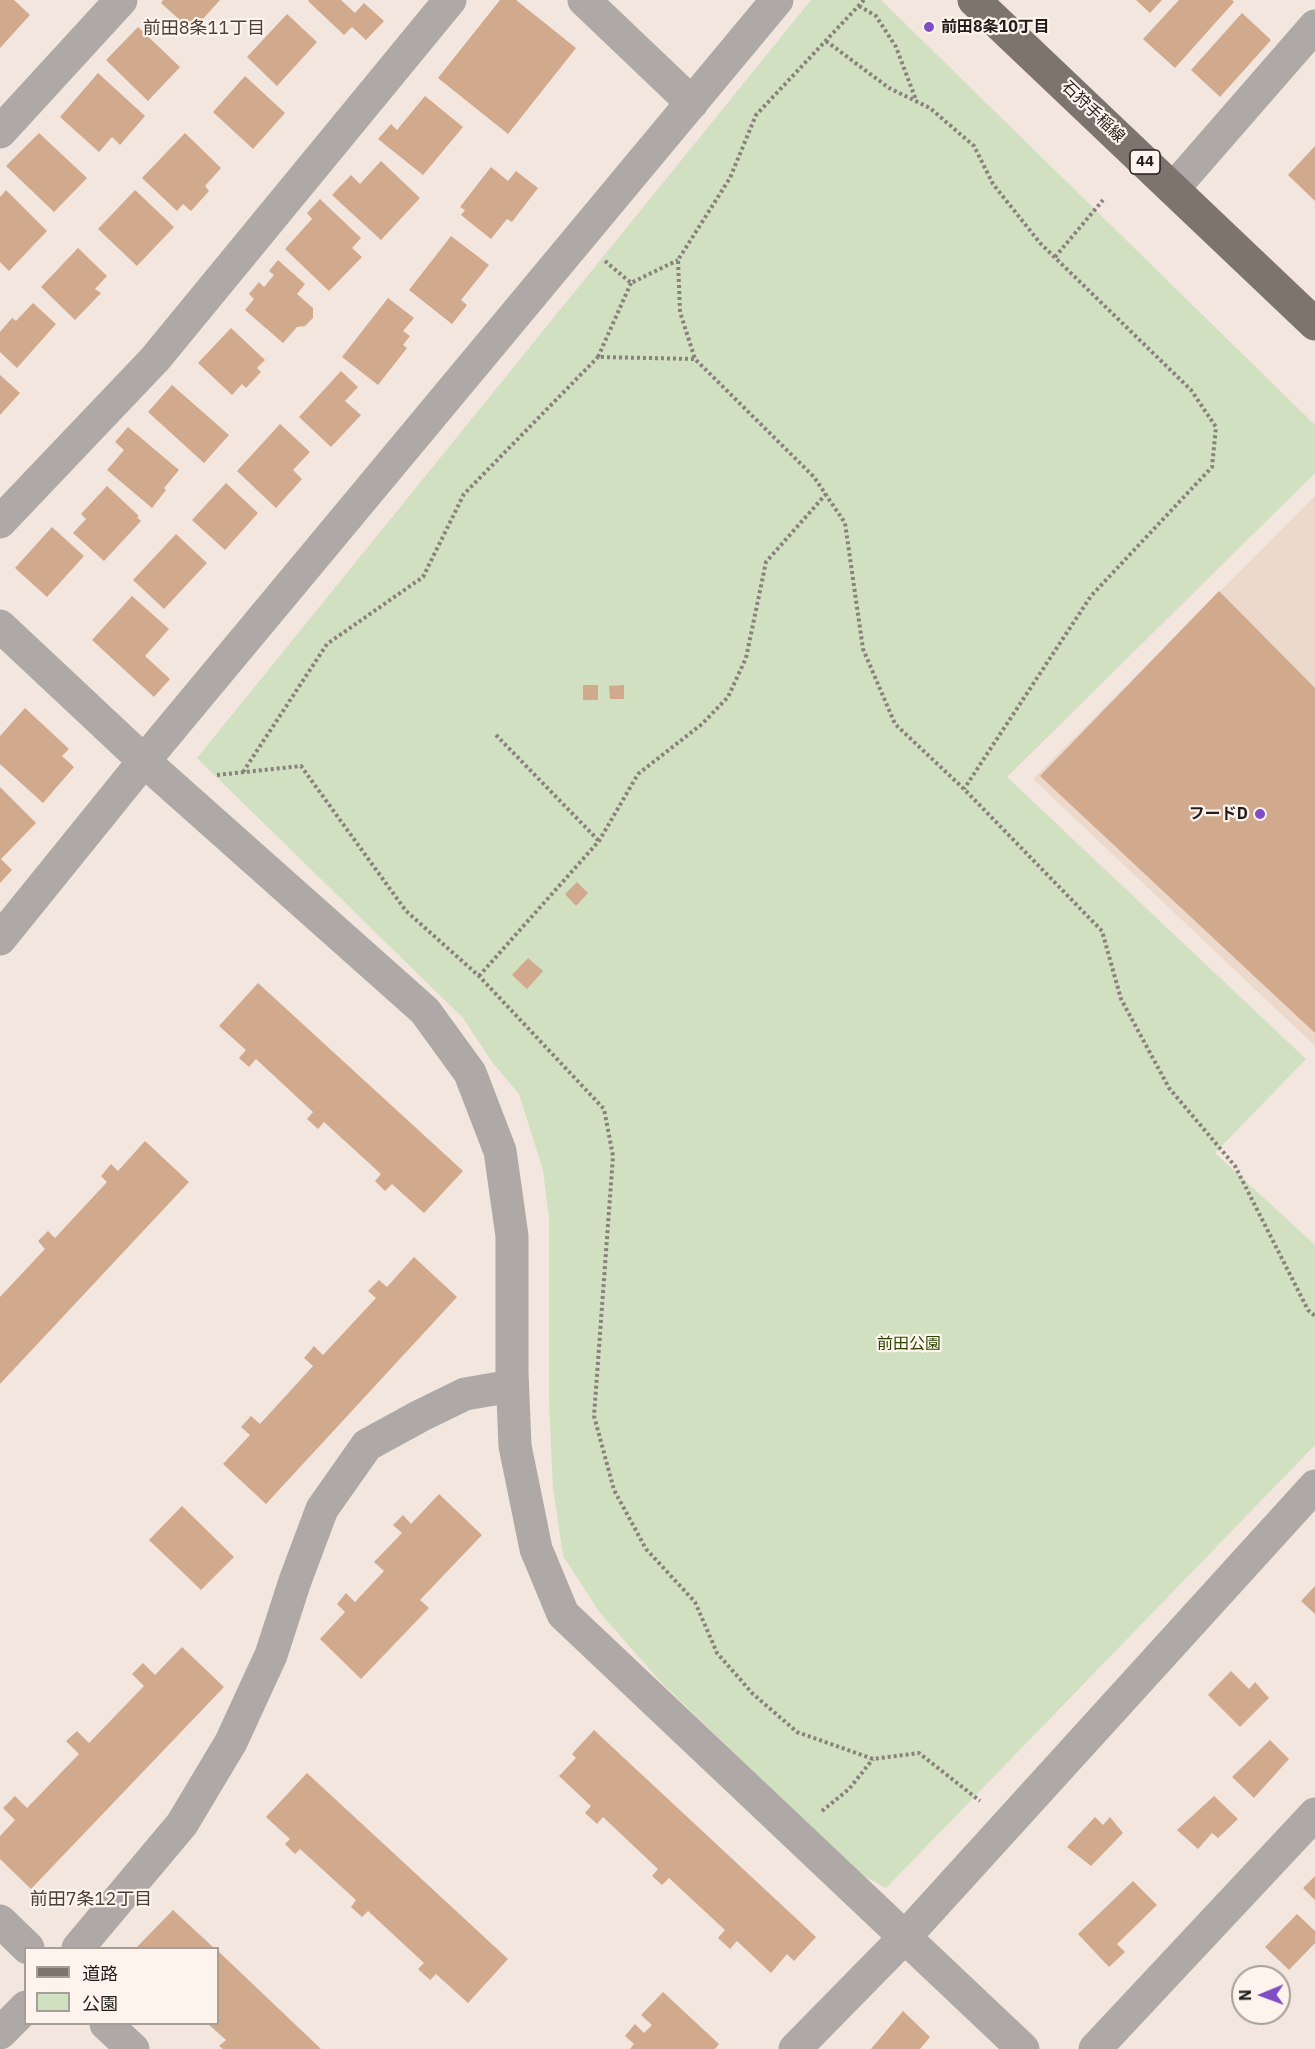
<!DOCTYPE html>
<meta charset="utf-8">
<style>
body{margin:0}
#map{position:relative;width:1315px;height:2049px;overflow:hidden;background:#f3e6de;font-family:"IBM Plex Sans","Noto Sans JP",sans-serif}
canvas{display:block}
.legend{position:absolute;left:24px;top:1947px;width:195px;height:78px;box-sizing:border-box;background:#fef4ed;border:2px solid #a69e99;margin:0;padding:8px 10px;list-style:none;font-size:18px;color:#211d1a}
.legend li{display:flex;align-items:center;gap:12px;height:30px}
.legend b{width:30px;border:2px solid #a69e99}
.north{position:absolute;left:1231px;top:1965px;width:60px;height:60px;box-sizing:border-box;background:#fef4ed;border:2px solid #a69e99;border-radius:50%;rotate:269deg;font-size:16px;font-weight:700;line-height:24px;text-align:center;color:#211d1a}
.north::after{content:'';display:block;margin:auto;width:21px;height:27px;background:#804dc4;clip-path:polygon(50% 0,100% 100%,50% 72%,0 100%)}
</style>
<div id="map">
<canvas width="1315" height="2049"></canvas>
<ul class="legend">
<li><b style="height:8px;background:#7d746e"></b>道路</li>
<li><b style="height:16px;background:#d0e0c0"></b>公園</li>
</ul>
<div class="north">N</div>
</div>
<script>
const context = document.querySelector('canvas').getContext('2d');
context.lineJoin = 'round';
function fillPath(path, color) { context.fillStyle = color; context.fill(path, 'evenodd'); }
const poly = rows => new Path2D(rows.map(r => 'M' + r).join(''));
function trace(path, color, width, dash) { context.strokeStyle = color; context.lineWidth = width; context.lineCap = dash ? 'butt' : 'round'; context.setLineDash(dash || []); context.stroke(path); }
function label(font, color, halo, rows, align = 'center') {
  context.font = font + ' "IBM Plex Sans","Noto Sans JP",sans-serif'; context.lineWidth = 4.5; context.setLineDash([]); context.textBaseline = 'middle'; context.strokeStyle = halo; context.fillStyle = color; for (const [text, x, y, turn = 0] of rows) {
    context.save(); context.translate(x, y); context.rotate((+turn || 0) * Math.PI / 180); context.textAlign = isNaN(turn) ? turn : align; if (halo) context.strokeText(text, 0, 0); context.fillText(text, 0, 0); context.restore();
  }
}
fillPath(poly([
 [1315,496,1315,1046,1033,779]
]), '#ecd9cc');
fillPath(poly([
 [811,0,881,0,1315,425,1315,473,1007,777,1306,1059,1215,1153,1315,1245,1315,1445,886,1888,855,1871,661,1682,600,1613,563,1556,553,1488,549,1401,549,1218,543,1170,519,1094,492,1062,463,1018,197,758]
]), '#d0e0c0');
fillPath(poly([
 [0,0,14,0,30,15,0,48],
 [163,0,220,0,192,31,161,3],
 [309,0,341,0,355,13,364,3,384,21,366,40,352,27,344,35,308,1],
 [500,0,516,0,576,48,508,134,438,78],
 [1136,0,1162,0,1150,13],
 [1179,0,1232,0,1234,2,1175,68,1143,39],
 [1242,13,1271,40,1220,97,1191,70],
 [287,14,317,42,277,86,247,57],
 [138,27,180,67,148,101,106,60],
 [98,73,145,116,120,145,112,137,99,152,60,117],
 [245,76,285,113,253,149,213,112],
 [425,96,463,127,423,175,378,139,391,124,397,130],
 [39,133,87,178,54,212,6,166],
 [185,133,221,168,205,186,209,191,191,211,183,204,177,211,142,178],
 [1315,146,1315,201,1288,175],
 [381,161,420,198,381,240,332,195,351,175,360,184],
 [491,167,508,181,516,171,538,188,512,222,507,219,491,239,461,215,465,210,460,207],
 [6,190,47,231,9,271,0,262,0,197],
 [135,190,174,227,137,266,98,229],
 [320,199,361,238,352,248,362,257,329,291,285,249,312,219,307,213],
 [451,236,489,265,461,300,467,305,452,324,409,290],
 [78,248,107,276,95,289,101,293,75,320,41,287],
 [278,260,305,284,297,294,313,308,313,318,305,326,297,327,283,343,245,310,254,299,249,294,259,282,264,287,274,275,269,271],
 [388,298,414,318,403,331,410,336,403,345,407,348,378,385,342,357],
 [33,303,56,324,17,368,0,352,0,332,12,318,16,321],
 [231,328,265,360,257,368,261,372,246,388,242,384,232,395,198,363],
 [341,371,358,387,345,401,361,415,331,447,299,417],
 [0,375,20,393,0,415],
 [172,385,229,435,204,463,148,412],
 [280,424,310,452,293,470,302,479,276,508,237,471],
 [128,427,179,470,164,488,166,490,152,508,107,470,124,450,115,442],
 [226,483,258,513,225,550,192,520],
 [107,486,139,516,137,517,141,521,104,561,73,533,86,519,81,514],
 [52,527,84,556,47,597,15,568],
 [176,534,207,563,164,609,133,580],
 [1219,591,1315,688,1315,1033,1040,776],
 [132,596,169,629,145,656,170,679,154,697,92,640],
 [583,685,598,685,598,700,583,700],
 [624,685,624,699,610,699,609,686],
 [25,708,69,749,62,756,74,767,43,803,0,764,0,736],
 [0,787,36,823,1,859,12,870,0,883],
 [577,882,588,893,576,906,565,894],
 [528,958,543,971,527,989,512,975],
 [258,983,463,1171,424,1213,392,1184,385,1191,375,1181,381,1174,324,1122,318,1129,307,1119,313,1112,256,1059,249,1067,239,1058,246,1050,219,1026],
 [145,1141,189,1182,0,1384,0,1297,45,1249,38,1241,48,1231,55,1238,107,1182,101,1176,111,1164,118,1171],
 [414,1257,457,1297,266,1504,223,1464,250,1435,241,1427,251,1416,260,1424,313,1366,304,1358,314,1346,323,1355,376,1298,368,1291,379,1280,387,1287],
 [439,1494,482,1535,420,1600,429,1608,361,1679,320,1639,345,1612,337,1604,346,1593,355,1602,384,1571,374,1562,402,1533,393,1525,403,1515,411,1524],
 [182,1506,234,1557,201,1590,149,1540],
 [1315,1586,1315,1614,1301,1601],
 [182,1647,224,1687,31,1889,0,1859,0,1836,15,1820,3,1808,15,1796,27,1808,79,1754,66,1741,77,1731,89,1743,144,1686,132,1674,143,1663,155,1675],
 [1231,1671,1249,1689,1255,1682,1269,1698,1240,1727,1208,1695],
 [594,1730,816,1937,794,1961,787,1954,771,1973,737,1941,730,1949,718,1938,725,1930,669,1878,662,1885,652,1876,658,1869,603,1817,597,1824,585,1813,591,1806,559,1776,576,1758,572,1754],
 [1270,1740,1289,1759,1254,1798,1232,1777],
 [307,1773,508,1959,468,2003,436,1974,430,1980,418,1969,424,1963,368,1911,362,1917,351,1907,356,1900,300,1849,295,1854,285,1844,290,1839,266,1817],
 [1214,1796,1238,1819,1218,1838,1212,1833,1198,1849,1177,1830],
 [1095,1817,1103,1825,1110,1817,1123,1833,1091,1866,1067,1847],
 [1315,1876,1315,1900,1303,1888],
 [1133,1881,1157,1905,1117,1944,1125,1952,1109,1967,1078,1934],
 [173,1910,214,1948,136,1948],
 [1297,1914,1315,1931,1315,1943,1289,1970,1265,1947],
 [218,1951,321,2049,223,2049,219,2046,226,2040,208,2024,218,2024],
 [663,1992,719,2044,715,2049,630,2049,634,2044,625,2036,635,2024,644,2033,652,2025,641,2015],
 [903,2011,930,2037,920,2049,871,2049]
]), '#d1a98c');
trace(poly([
 [864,0,756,115,730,178,678,260,680,312,695,359,814,477,845,523,863,649,895,724,964,789,1102,931,1121,999,1169,1088,1235,1166,1308,1310,1315,1316],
 [859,6,876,16,896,47,916,100],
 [826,41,889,88,930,108,974,146,993,184,1040,243,1191,390,1216,427,1212,467,1091,596,964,789],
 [1055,257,1103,200],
 [605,261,631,283,678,260],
 [631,283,598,357,695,359],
 [496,735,599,841],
 [243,772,327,644,423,577,464,494,598,357],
 [217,775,301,766,406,911,479,976,604,1109,613,1156,594,1416,614,1490,646,1549,695,1602,717,1653,753,1694,797,1732,873,1759,919,1753,980,1801],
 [479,976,599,841,638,774,702,724,728,697,746,658,766,562,826,494],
 [822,1811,849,1789,873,1759]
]), '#8a817c', 4, [3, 3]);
trace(poly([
 [584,0,692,103],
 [0,132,121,0],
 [1173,189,1315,26],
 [0,522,155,359,450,0],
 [0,626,144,761,425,1011,470,1073,500,1151,512,1236,512,1372,515,1446,536,1549,563,1614,1023,2049],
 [0,939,139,767,777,0],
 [0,1921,28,1948],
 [78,1948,182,1824,231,1742,271,1655,295,1581,322,1509,367,1445,420,1416,465,1394,512,1386],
 [106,2024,133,2049],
 [0,2033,26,2007],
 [795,2049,904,1938,1315,1486],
 [1095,2049,1315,1814]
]), '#aea9a6', 33);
trace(poly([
 [974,0,1315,324]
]), '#7d746e', 33);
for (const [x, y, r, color] of [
 [929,27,6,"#804dc4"],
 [1260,814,6,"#804dc4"]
]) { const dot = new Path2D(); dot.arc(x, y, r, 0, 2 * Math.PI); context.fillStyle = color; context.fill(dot); trace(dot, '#fef4ed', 2); }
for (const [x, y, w] of [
 [1145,162,30]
]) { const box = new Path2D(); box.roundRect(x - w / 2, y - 12, w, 24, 4.5); context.fillStyle = '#fef4ed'; context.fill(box); trace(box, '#211d1a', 1.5); }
label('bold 15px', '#211d1a', null, [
 ["44",1145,162]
]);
label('bold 16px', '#211d1a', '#fef4ed', [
 ["前田8条10丁目",941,27],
 ["フードD",1248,814,"right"]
], 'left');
label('16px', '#211d1a', '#fef4ed', [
 ["石狩手稲線",1093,112,44]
]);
label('16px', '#2c4403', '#fef4ed', [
 ["前田公園",909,1344]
]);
label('18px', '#494039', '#fef4ed', [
 ["前田8条11丁目",204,29],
 ["前田7条12丁目",91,1900]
]);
</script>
